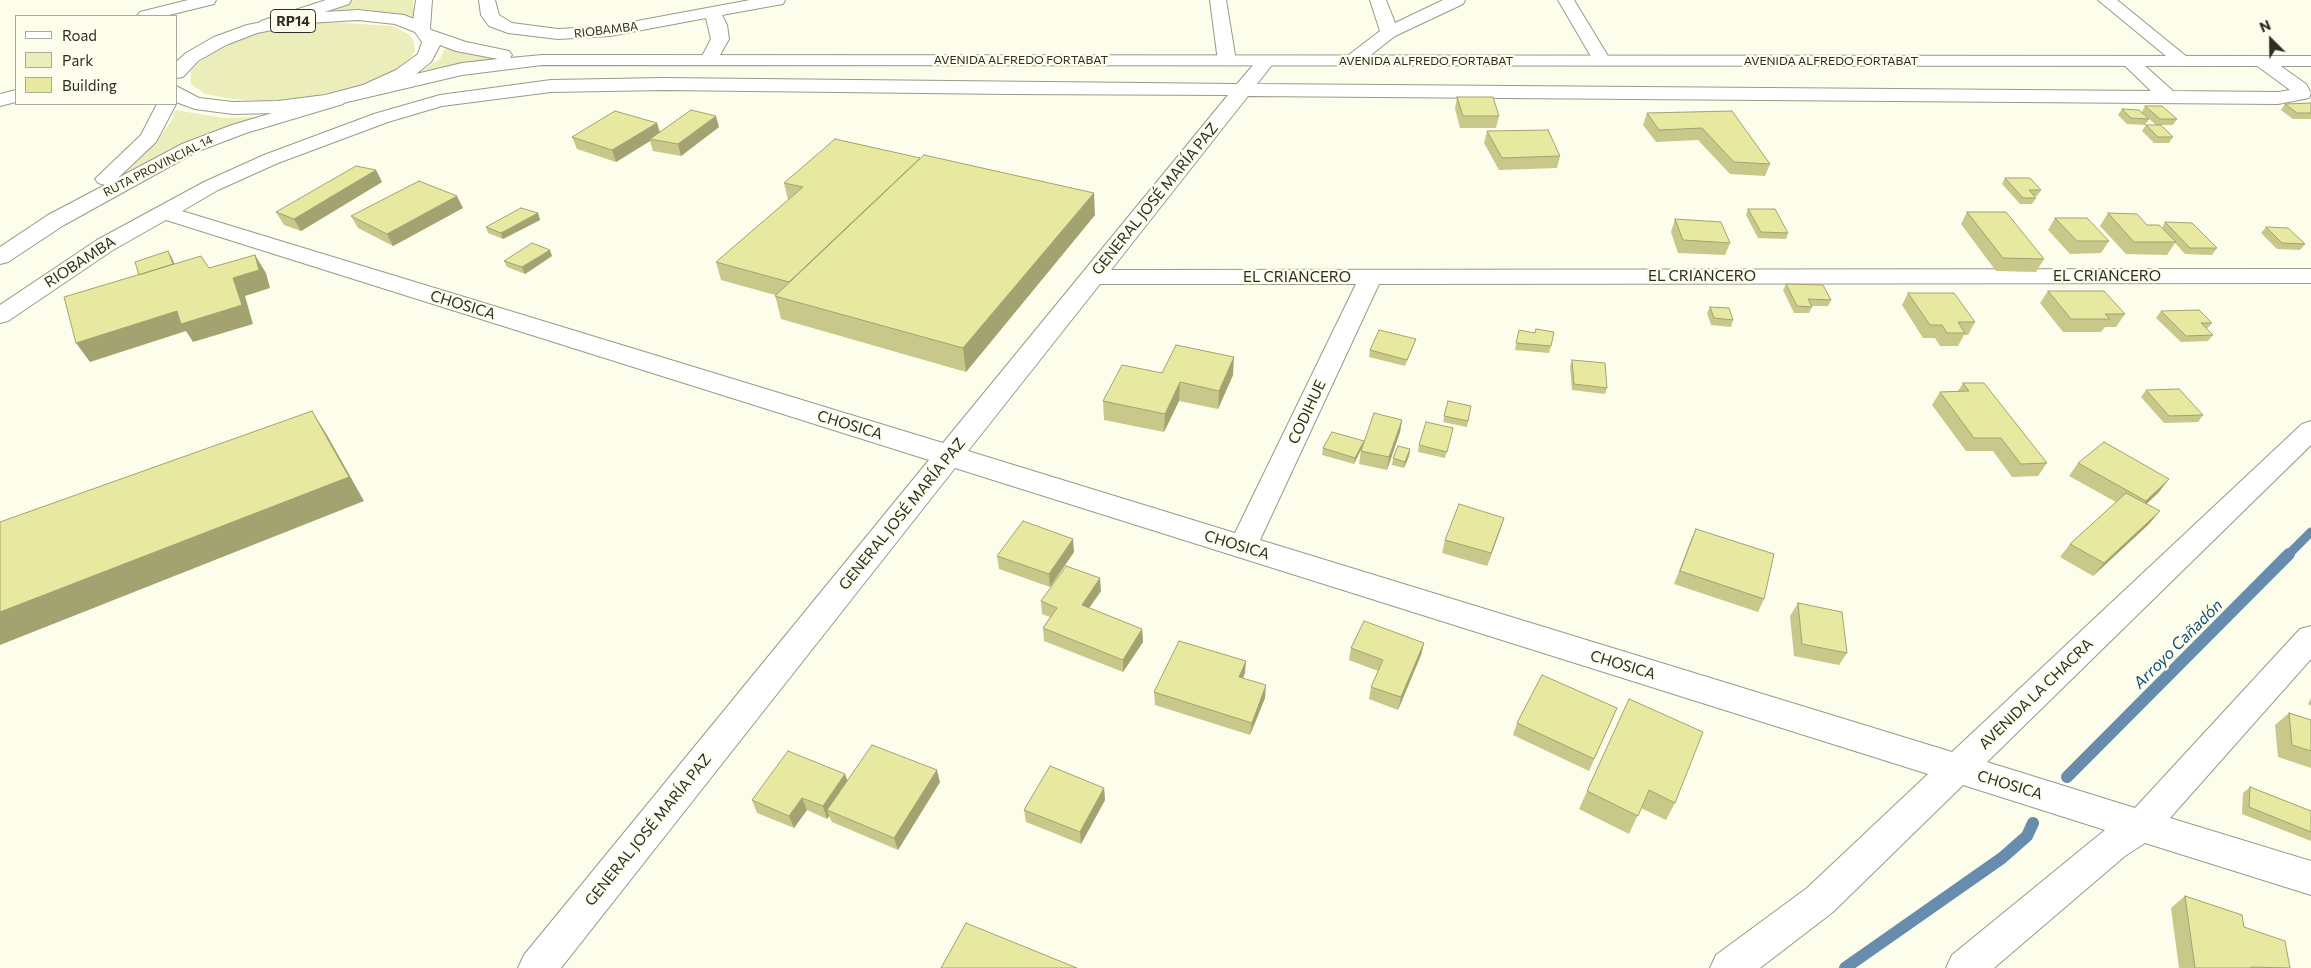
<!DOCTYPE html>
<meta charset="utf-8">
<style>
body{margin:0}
#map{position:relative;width:2311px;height:968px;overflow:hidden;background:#fdfdeb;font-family:Commissioner,sans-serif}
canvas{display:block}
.legend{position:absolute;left:15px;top:15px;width:162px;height:90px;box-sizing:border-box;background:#fdfdeb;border:1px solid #aaaa9c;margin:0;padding:6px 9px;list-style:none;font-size:15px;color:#2d2d26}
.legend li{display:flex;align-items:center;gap:10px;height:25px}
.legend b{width:25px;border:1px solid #aaaa9c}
.north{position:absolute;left:2246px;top:15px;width:50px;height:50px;-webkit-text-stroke:4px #fdfdeb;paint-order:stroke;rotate:337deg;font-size:14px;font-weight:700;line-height:20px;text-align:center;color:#2d2d26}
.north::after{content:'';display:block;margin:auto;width:18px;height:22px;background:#2d2d26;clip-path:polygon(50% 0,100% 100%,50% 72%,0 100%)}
</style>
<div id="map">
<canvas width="2311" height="968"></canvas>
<ul class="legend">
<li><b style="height:6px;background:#fff"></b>Road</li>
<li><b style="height:14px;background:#ebedba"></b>Park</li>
<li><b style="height:14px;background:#e8e9a1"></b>Building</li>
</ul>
<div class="north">N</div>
</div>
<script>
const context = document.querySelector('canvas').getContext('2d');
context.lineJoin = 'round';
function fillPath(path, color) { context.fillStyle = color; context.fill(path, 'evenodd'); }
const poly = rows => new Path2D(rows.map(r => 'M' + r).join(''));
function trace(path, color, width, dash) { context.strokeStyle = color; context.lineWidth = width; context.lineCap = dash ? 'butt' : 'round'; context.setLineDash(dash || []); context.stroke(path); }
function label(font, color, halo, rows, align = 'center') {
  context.font = font + ' Commissioner,sans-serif'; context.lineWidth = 4.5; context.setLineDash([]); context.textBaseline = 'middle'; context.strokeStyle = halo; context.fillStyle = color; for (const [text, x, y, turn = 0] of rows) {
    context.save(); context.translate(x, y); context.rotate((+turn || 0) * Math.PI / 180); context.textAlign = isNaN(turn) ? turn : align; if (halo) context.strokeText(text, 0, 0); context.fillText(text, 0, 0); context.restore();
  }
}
fillPath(poly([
 [355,0,413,0,414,16,361,9,320,11],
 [328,22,392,26,408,34,413,39,415,50,412,56,398,68,372,82,311,97,269,101,232,99,205,94,191,84,191,71,197,64,220,47,254,33,292,25],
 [445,48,472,55,503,59,470,62,422,71,440,59],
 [175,110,224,118,261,117,174,147,126,173,159,139,172,120]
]), '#ebedba');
trace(poly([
 [2288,555,2311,532]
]), '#678cae', 9);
trace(poly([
 [2067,777,2289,554],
 [1845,968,2002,858,2027,836,2033,823]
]), '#678cae', 12);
const minor = poly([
 [188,0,216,0,214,4,165,16,137,16,140,12,188,0],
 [479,0,495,0,499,15,512,23,558,29,610,26,750,0,785,0,783,4,777,5,722,15,727,25,729,39,715,64,709,65,703,64,700,60,711,39,706,18,610,36,558,39,508,33,489,26,481,15,479,0],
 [1210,0,1226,0,1236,61,1233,65,1221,65,1218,61,1210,0],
 [1370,0,1386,0,1395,23,1443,0,1465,0,1463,4,1395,36,1358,65,1346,65,1343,61,1346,57,1380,31,1370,0],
 [1558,0,1574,0,1611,61,1608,65,1596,65,1558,0],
 [2098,0,2117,0,2192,61,2189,65,2177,65,2098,0],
 [1266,56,1272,57,1275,61,1257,84,2151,91,2120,61,2123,57,2129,56,2135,57,2173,91,2278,92,2290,90,2256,65,2253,61,2256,57,2262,56,2268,57,2306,84,2311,93,2309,98,2278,104,1248,96,1111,270,2311,269,2311,283,1379,284,1260,540,1952,752,2302,424,2311,421,2311,445,1987,762,2135,808,2300,629,2311,626,2311,659,2170,818,2311,861,2311,895,2145,843,2125,856,1994,968,1946,968,1952,955,2105,830,1963,785,1833,912,1760,968,1710,968,1716,955,1807,888,1928,774,955,468,561,968,518,968,524,955,929,460,166,220,113,250,8,321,0,323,0,305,97,240,204,182,264,155,374,114,440,95,551,80,664,78,1237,84,1260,57,1266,56],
 [664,90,1009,94,1228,95,943,443,182,211,218,190,278,163,388,122,442,106,551,92,664,90],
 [1100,284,1356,284,1235,533,968,451,1100,284]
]);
const secondary = poly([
 [326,0,351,0,349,4,273,29,261,29,258,25,261,21,326,0],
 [416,0,432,0,430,28,427,32,421,33,415,32,412,28,416,0],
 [336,94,343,96,346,100,343,104,246,133,196,152,64,225,8,262,0,264,0,247,48,215,105,185,98,183,95,179,141,135,157,104,176,104,156,142,118,178,182,144,232,125,336,94]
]);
const trunk = poly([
 [358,10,404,15,427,24,431,30,466,42,509,51,512,55,510,58,542,55,2311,56,2311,66,542,65,462,75,326,107,278,113,233,114,195,109,176,102,176,86,199,98,233,102,278,101,325,95,363,85,396,70,418,54,422,42,415,32,395,24,358,20,308,23,257,33,226,45,198,61,183,77,176,78,176,62,186,53,214,37,247,25,308,13,358,10],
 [440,45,456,51,498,59,462,63,416,74,431,62,440,45],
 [16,90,16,102,0,106,0,94,16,90]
]);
trace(minor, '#999a89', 2);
trace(secondary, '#999a89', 2);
trace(trunk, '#999a89', 2);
fillPath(minor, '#fff');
fillPath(secondary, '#fff');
fillPath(trunk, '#fff');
fillPath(poly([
 [1457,97,1499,116,1496,128,1460,128,1455,109],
 [2311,103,2311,119,2293,119,2281,110,2285,104],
 [2145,106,2177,119,2173,125,2156,125,2147,117,2149,119,2145,125,2127,124,2118,115,2122,109,2142,112],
 [1732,111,1770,164,1765,176,1730,174,1698,140,1656,142,1643,125,1647,113],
 [657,123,660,132,719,127,681,156,653,151,650,141,616,162,577,149,572,137],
 [2146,125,2173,137,2169,143,2154,143,2142,131],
 [1487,131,1560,156,1557,168,1499,170,1484,143],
 [376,170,382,182,301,231,284,225,276,212],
 [2005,178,2041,190,2037,196,2034,196,2036,198,2032,204,2020,204,2002,184],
 [784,183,1095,215,966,372,781,319,775,295,721,280,716,262,788,200],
 [463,208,393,246,358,228,351,216],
 [1748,209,1788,233,1786,239,1758,238,1746,215],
 [1967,212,2044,259,2036,272,1996,271,1961,224],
 [538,213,540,220,503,239,488,233,486,227],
 [2108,213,2147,225,2162,228,2165,222,2217,248,2212,255,2185,254,2175,243,2167,255,2126,254,2100,226],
 [2055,218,2109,241,2101,253,2070,254,2048,230],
 [1675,219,1730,243,1725,255,1678,253,1671,232],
 [2266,227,2305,244,2300,250,2277,249,2261,233],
 [552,256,525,274,507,267,504,261],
 [1786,284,1831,300,1828,306,1812,306,1812,307,1809,313,1794,313,1783,290],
 [2048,291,2125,314,2116,327,2105,327,2101,332,2063,332,2040,303],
 [1908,293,1975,322,1968,335,1964,335,1958,346,1940,346,1935,338,1923,338,1902,305],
 [1710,307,1733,320,1731,327,1711,325,1707,313],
 [2161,311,2212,323,2207,329,2213,335,2208,341,2181,342,2156,318],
 [1519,330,1551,346,1549,353,1515,350],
 [1414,345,1405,366,1369,357,1370,350],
 [1572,360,1607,388,1605,394,1572,390,1570,366],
 [1162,373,1233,375,1218,409,1179,401,1164,432,1104,420,1103,401],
 [1963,383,2047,463,2038,476,2012,477,1993,451,1966,451,1932,405,1940,392,1958,391],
 [2146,390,2203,415,2198,422,2164,423,2141,397],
 [1448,401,1471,406,1467,427,1443,422],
 [1402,420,1400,432,1387,470,1359,464,1361,450,1354,464,1322,455,1323,448,1363,446],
 [1453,428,1445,458,1418,452,1419,445],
 [1410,449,1409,456,1404,468,1392,465,1393,458],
 [2078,463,2159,492,2146,504,2160,511,2149,524,2093,576,2060,557,2070,544,2116,502,2069,476],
 [1504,518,1487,566,1442,553,1445,540],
 [1696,529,1764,599,1758,612,1674,584,1690,542],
 [1074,552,1050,587,999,569,997,556],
 [1101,591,1089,608,1142,629,1143,642,1123,672,1044,641,1043,628,1050,617,1042,614,1041,601],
 [1798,603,1847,653,1839,665,1794,656,1790,616],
 [1424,643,1421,655,1398,710,1369,699,1371,687,1378,671,1349,660,1351,648],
 [1245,673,1243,678,1265,698,1250,735,1155,705,1154,692],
 [2311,698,2311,706,2308,704],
 [1629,699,1675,803,1666,820,1641,808,1629,834,1579,809],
 [1617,708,1589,771,1513,735,1517,723],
 [2289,713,2311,720,2311,768,2278,757,2275,725],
 [845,774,848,781,940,782,898,850,832,822,829,816,827,819,807,810,794,828,757,813,752,800],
 [2250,787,2311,811,2311,841,2242,814,2243,793],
 [1104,788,1105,800,1081,844,1026,822,1024,810],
 [2185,896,2244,927,2290,968,2179,968,2171,908]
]), '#c8c88a');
fillPath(poly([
 [716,116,719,127,681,156,678,144],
 [657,123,660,135,650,139,650,141,616,162,612,150],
 [376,170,382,182,301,231,294,219],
 [1094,193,1095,215,966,372,963,348],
 [457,196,463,208,393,246,387,234],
 [538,213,540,220,503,239,501,233],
 [550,250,552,256,525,274,522,267],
 [168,251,172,258,178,272,139,276],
 [255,255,266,273,270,288,245,296,253,324,193,342,186,331,90,362,76,343],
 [1234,357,1233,375,1218,409,1219,391],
 [1180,382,1179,401,1164,432,1165,414],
 [312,411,327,435,364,501,0,645,0,612],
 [1402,420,1400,432,1387,470,1389,457],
 [1364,441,1362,447,1354,464,1355,458],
 [1410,449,1409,456,1404,468,1405,462],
 [2169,479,2159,492,2136,514,2146,501],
 [2160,511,2149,524,2093,576,2104,563],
 [1504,518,1500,531,1487,566,1491,553],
 [1073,539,1074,552,1050,587,1049,574],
 [1100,578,1101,591,1082,618,1082,605],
 [1142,629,1143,642,1123,672,1123,660],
 [1424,643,1421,655,1398,710,1401,697],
 [1246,661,1245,673,1238,690,1239,677],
 [1266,685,1265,698,1250,735,1252,723],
 [937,770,940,782,898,850,894,838],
 [845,774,849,786,827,810,829,816,827,819,823,806],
 [1104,788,1105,800,1081,844,1080,832],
 [802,798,807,810,794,828,789,816]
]), '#a2a371');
const building = poly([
 [1457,97,1493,97,1499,116,1463,116,1457,97],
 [2311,103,2311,113,2297,113,2285,104,2311,103],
 [2145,106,2162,106,2177,119,2160,119,2145,106],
 [2122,109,2139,110,2149,119,2131,118,2122,109],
 [691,110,716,116,678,144,650,139,691,110],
 [615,111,657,123,612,150,572,137,615,111],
 [1732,111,1770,164,1734,162,1702,128,1659,130,1647,113,1732,111],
 [2146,125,2161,125,2173,137,2158,137,2146,125],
 [1548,130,1560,156,1502,158,1487,131,1548,130],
 [835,139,920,158,789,282,716,262,803,187,784,183,835,139],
 [924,155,1094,193,963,348,775,296,924,155],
 [356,166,376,170,294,219,276,212,356,166],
 [2005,178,2030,178,2041,190,2029,190,2036,198,2023,198,2005,178],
 [419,181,457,196,387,234,351,216,419,181],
 [521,208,538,213,501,233,486,227,521,208],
 [1748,209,1775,209,1788,233,1761,232,1748,209],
 [1967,212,2006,212,2044,259,2003,258,1967,212],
 [2108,213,2137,214,2147,225,2159,225,2176,242,2134,242,2108,213],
 [2055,218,2087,218,2109,241,2077,241,2055,218],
 [1675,219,1721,222,1730,243,1683,240,1675,219],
 [2165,222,2192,223,2217,248,2190,248,2165,222],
 [2266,227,2288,228,2305,244,2282,243,2266,227],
 [532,243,550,250,522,267,504,261,532,243],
 [168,251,173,264,139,275,135,262,168,251],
 [255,255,259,270,233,278,242,305,181,324,177,311,76,343,64,297,201,256,209,268,255,255],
 [1786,284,1823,285,1831,300,1808,299,1812,307,1797,306,1786,284],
 [2048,291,2104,291,2125,314,2105,314,2110,319,2071,319,2048,291],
 [1908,293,1954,293,1975,322,1958,322,1965,333,1947,333,1942,325,1930,325,1908,293],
 [1710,307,1729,308,1733,320,1714,318,1710,307],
 [2199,310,2212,323,2201,323,2213,335,2186,336,2161,311,2199,310],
 [1536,329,1554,332,1551,346,1516,343,1519,330,1535,333,1536,329],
 [1379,330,1416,339,1407,360,1370,350,1379,330],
 [1176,345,1234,357,1219,391,1180,382,1165,414,1103,401,1122,365,1162,373,1176,345],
 [1572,360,1605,363,1607,388,1574,384,1572,360],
 [1963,383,1984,383,2047,463,2021,464,2001,438,1974,438,1940,392,1969,391,1963,383],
 [2179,389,2203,415,2169,416,2146,390,2179,389],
 [1448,401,1471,406,1468,421,1444,416,1448,401],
 [312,411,349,477,0,612,0,522,312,411],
 [1374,413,1402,420,1389,457,1361,451,1374,413],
 [1426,422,1453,428,1447,452,1419,445,1426,422],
 [1332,432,1364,441,1355,458,1323,448,1332,432],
 [2104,442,2169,479,2146,501,2078,463,2104,442],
 [1398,446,1410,449,1405,462,1393,458,1398,446],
 [2126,493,2160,511,2104,563,2070,544,2126,493],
 [1459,504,1504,518,1491,553,1445,540,1459,504],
 [1023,521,1073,539,1049,574,997,556,1023,521],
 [1696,529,1774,554,1764,599,1680,571,1696,529],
 [1066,566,1100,578,1082,605,1142,629,1123,660,1043,628,1057,608,1041,601,1066,566],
 [1798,603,1842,612,1847,653,1802,644,1798,603],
 [1364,621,1424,643,1401,697,1371,687,1383,660,1351,648,1364,621],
 [1179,641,1246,661,1239,677,1266,685,1252,723,1154,692,1179,641],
 [1542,675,1617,708,1594,759,1517,723,1542,675],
 [1629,699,1703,732,1675,803,1649,790,1638,816,1587,791,1629,699],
 [2289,713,2311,720,2311,751,2292,745,2289,713],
 [872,745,937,770,894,838,827,810,872,745],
 [788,751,845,774,823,806,802,798,789,816,752,800,788,751],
 [1050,766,1104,788,1080,832,1024,810,1050,766],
 [2250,787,2311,811,2311,832,2249,807,2250,787],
 [2185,896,2242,915,2244,927,2285,941,2290,968,2251,967,2251,968,2195,968,2185,896],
 [966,923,1077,968,941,968,966,923]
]);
fillPath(building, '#e8e9a1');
trace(building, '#a2a371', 1);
label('12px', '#2d2d26', '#fdfdeb', [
 ["RIOBAMBA",606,30,-7],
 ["AVENIDA ALFREDO FORTABAT",1021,60],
 ["AVENIDA ALFREDO FORTABAT",1426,61],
 ["AVENIDA ALFREDO FORTABAT",1831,61],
 ["RUTA PROVINCIAL 14",158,166,-27]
]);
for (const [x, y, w] of [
 [293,21,45]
]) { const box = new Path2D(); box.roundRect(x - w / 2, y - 11.5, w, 23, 4); context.fillStyle = '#fdfdeb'; context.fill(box); trace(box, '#2d2d26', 1); }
label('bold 14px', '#2d2d26', null, [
 ["RP14",293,21]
]);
label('15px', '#2d2d26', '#fdfdeb', [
 ["GENERAL JOSÉ MARÍA PAZ",1155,199,-51],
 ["RIOBAMBA",80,262,-33],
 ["EL CRIANCERO",1702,276],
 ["EL CRIANCERO",2107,276],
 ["EL CRIANCERO",1297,277],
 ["CHOSICA",463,305,17],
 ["CODIHUE",1307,412,-65],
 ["CHOSICA",850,425,17],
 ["GENERAL JOSÉ MARÍA PAZ",902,514,-51],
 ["CHOSICA",1237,545,17],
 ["CHOSICA",1623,665,17],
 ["AVENIDA LA CHACRA",2036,694,-44],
 ["CHOSICA",2010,785,17],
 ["GENERAL JOSÉ MARÍA PAZ",648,830,-51]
]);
label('italic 16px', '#144c7c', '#fdfdeb', [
 ["Arroyo Cañadón",2178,644,-45]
]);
</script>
